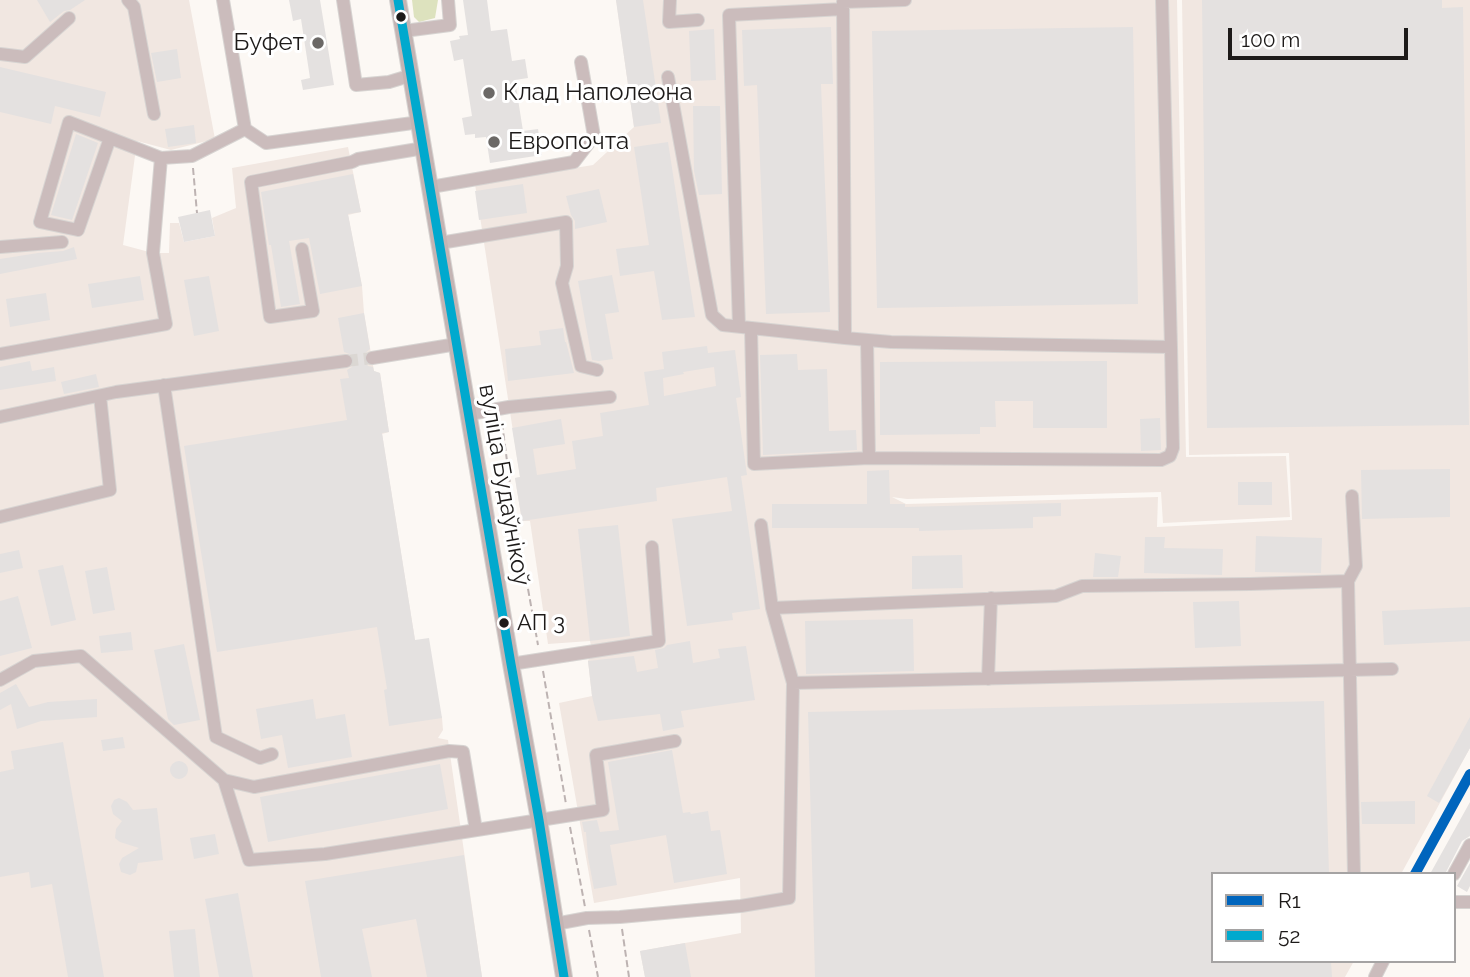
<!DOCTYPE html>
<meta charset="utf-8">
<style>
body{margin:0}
#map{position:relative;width:1470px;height:977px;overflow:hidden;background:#fcf8f4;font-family:Raleway,sans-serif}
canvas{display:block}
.legend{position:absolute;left:1211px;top:872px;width:245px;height:91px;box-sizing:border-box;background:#fff;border:2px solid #a5a3a3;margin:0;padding:9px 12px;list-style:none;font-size:21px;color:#1d1a19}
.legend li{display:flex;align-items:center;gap:14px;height:35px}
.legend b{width:35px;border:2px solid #a5a3a3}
.scale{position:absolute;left:1228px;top:28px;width:180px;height:32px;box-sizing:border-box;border:4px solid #1d1a19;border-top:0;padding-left:9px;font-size:21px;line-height:24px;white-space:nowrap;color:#1d1a19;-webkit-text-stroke:5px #fff;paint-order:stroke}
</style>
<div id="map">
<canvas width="1470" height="977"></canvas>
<ul class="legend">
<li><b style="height:9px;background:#0065bd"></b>R1</li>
<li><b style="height:9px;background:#00a9ce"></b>52</li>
</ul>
<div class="scale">100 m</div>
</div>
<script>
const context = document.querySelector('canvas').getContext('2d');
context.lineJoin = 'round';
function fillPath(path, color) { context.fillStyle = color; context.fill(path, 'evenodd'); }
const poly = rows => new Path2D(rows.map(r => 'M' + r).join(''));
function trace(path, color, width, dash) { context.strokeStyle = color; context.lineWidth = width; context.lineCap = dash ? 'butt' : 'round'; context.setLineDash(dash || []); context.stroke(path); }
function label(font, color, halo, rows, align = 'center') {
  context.font = font + ' Raleway,sans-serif'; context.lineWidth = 6; context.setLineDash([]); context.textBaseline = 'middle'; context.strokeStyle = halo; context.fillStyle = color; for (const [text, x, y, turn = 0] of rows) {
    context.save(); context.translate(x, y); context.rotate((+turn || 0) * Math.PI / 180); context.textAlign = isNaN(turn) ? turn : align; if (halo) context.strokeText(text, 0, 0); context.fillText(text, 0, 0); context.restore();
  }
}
fillPath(poly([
 [0,0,189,0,215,139,171,150,137,141,123,245,153,253,169,253,170,223,179,223,184,242,215,236,212,218,236,208,232,168,348,147,361,212,348,215,362,286,364,313,374,371,380,373,389,432,382,434,415,640,442,718,443,730,438,738,448,740,482,977,0,977],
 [616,0,1177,0,1186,457,1286,456,1290,517,1163,523,1161,492,907,499,892,497,906,504,1158,497,1157,527,1292,520,1289,453,1189,455,1182,0,1470,0,1470,748,1401,874,1213,874,1213,961,1354,961,1345,977,645,977,640,951,741,933,740,878,594,903,559,703,592,696,588,661,592,651,590,641,548,644,530,521,522,521,515,478,520,477,475,184,593,165,634,127]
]), '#f1e7e1');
fillPath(poly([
 [412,0,438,0,435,18,419,22,414,17]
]), '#dde2be');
fillPath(poly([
 [37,0,85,0,70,10,64,11,50,22],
 [289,0,320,0,334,85,303,90,301,80,310,78,301,19,293,21],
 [463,0,487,0,491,31,507,29,512,61,525,59,528,78,515,80,523,131,538,129,542,155,490,163,486,137,475,138,475,134,465,135,462,118,472,116,463,59,454,61,450,41,460,39,459,36,468,35],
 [616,0,643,0,661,123,634,127],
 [1202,0,1442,0,1442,8,1463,7,1469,425,1207,428],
 [831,27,833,84,821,84,830,312,766,314,757,85,744,86,742,30],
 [1133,27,1138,304,877,308,872,31],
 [714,29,716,80,691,81,689,31],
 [177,49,181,78,157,82,151,53],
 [0,67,106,92,100,117,55,106,51,124,0,112],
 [693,106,720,106,722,194,699,195,694,171],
 [194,125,196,143,168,147,165,129],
 [76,134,98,143,72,220,51,215],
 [668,142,695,317,662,320,654,271,620,276,616,249,649,245,634,147],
 [353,174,361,212,348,214,362,286,320,294,309,238,289,241,300,304,281,307,271,245,269,245,261,192],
 [523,184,527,213,479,220,475,191],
 [599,189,607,222,575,229,575,221,571,215,566,196],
 [210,210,215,236,184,242,178,217],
 [74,247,77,259,0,274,0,259,38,253,63,251],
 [612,275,619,312,605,314,613,359,599,361,592,360,578,281],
 [140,276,144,300,92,308,88,284],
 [209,276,219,331,194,336,184,280],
 [46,293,50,320,10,327,6,299],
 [364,313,370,349,364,354,364,360,368,366,373,367,374,371,380,373,389,432,382,433,415,640,429,638,442,718,389,726,384,690,387,689,377,627,217,652,184,446,347,420,340,379,349,378,347,370,352,367,355,361,352,355,344,352,338,318],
 [563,328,565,342,566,342,574,373,508,381,505,349,541,345,539,331],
 [707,346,708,353,735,350,741,397,736,398,747,475,741,476,760,609,732,613,733,620,687,626,672,519,732,511,727,477,656,488,657,501,522,521,515,478,520,477,512,428,561,419,565,444,533,449,537,475,576,469,572,441,603,436,600,413,649,405,644,372,664,369,662,352],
 [714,367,716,386,664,396,663,378,684,374,683,372],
 [797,354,798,370,827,369,829,431,856,430,857,450,763,455,760,355],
 [30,361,32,371,54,367,56,381,0,390,0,367],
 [1107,361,1107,428,1033,428,1033,401,995,401,996,427,980,427,980,434,880,435,880,362],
 [96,374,99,387,64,394,61,382],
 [1160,418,1161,450,1141,451,1140,419],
 [1450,469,1450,517,1362,519,1361,470],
 [889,470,890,504,905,504,905,507,1061,503,1061,516,1033,517,1033,528,919,531,919,528,772,528,772,504,867,504,867,471],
 [1238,482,1272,482,1272,505,1238,505],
 [618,525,630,636,590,641,578,529],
 [1256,536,1322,538,1321,573,1255,572],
 [1145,537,1165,537,1164,548,1223,549,1222,575,1144,573],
 [19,550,23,568,0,573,0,554],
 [1095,553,1121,556,1118,577,1093,577],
 [962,555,963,588,912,589,912,556],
 [63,565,76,620,51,626,38,570],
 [107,567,115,610,93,614,85,571],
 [18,596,32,648,0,656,0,601],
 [1239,601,1241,646,1195,648,1193,602],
 [1470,607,1470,641,1384,645,1382,611],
 [913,619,914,671,806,674,805,621],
 [131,632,133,650,101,653,99,636],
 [690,641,693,663,720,658,718,649,746,646,755,700,681,711,684,727,663,731,660,714,598,721,592,696,588,661,634,656,637,672,658,668,655,650,664,648,667,645],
 [184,644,200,720,174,725,168,719,154,650],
 [16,684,29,707,48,702,97,699,97,717,41,721,17,729,11,704,0,710,0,693],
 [313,699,316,719,345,714,352,757,288,768,282,735,261,739,256,709],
 [1324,701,1329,874,1213,874,1213,961,1331,961,1332,977,815,977,808,712],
 [1470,717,1470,748,1439,803,1427,796],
 [123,737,125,748,103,751,101,740],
 [63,742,104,977,68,977,52,884,31,888,29,872,0,877,0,772,14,769,11,751],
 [672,750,683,813,690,812,691,814,708,811,711,831,720,830,727,874,674,883,666,835,610,845,617,885,594,889,588,857,586,832,584,832,582,822,597,820,600,832,619,830,608,762],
 '170 770a9 9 0 1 1 18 0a9 9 0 1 1-18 0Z',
 [440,764,448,809,268,842,260,797],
 [119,798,127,802,133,810,157,808,163,860,138,863,136,872,130,875,121,872,119,864,122,858,139,848,120,842,115,838,116,829,122,821,113,814,111,806,114,800],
 [1415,801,1415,824,1362,824,1361,802],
 [1470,802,1470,836,1462,841,1445,874,1430,874],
 [215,834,219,854,194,859,190,838],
 [464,855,482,977,427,977,416,919,362,929,372,977,321,977,305,881],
 [1470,863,1470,886,1467,892,1457,886],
 [238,893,253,977,219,977,205,899],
 [195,929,200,977,174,977,169,931],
 [685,943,691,977,645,977,640,951]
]), '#e4e1e0');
trace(poly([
 [346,361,372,358]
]), '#dbd7d3', 12, [12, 6]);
const minor = poly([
 [128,0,134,7,154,114],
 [223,0,245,129,266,143,420,122],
 [343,0,356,85,389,82,412,75],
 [670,0,669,22,698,20],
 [905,0,843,2,845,338,891,342,1171,347],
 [404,31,450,25,448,0],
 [0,54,25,57,69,18],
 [668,77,712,315,723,325,845,338],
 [110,138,78,230,40,222,69,122,110,138,161,158,192,156,245,129],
 [431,187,574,162,594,136,581,62],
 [440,243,566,222,567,266,562,283,581,366,597,370],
 [0,247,62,242],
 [302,249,313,311,270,317,251,182,352,162,358,159,424,148],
 [739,326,729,15,843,9],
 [751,328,754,464,869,458,1161,460,1170,456,1173,448,1171,347,1162,0],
 [867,340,869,458],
 [0,354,166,324,153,253,161,158],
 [372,358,457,344],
 [164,385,216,737,260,758,272,754],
 [470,414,509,407,610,397],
 [0,417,116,392,346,361],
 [1352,496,1356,566,1348,581,1354,874],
 [0,517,110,490,100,396],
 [772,608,1056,596,1082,586,1250,584,1348,581],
 [511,664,659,641,652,547],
 [988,679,991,598],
 [0,680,34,661,81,656,224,780],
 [793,683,1392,669],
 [476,830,463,752,449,751,254,787,224,780,249,860,325,854,603,810,596,755,675,741],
 [1454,874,1470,845],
 [1454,902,1470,902],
 [555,924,587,918,620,917,741,906,789,898,793,683,772,608,761,525],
 [1375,977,1383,961]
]);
const major = poly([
 [398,0,511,664,539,820,564,977]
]);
trace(minor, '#d7d4d2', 14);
trace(major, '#d7d4d2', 18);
trace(poly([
 [193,168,197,213],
 [502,423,512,499,538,645],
 [543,671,566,804],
 [570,827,585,907],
 [622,929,629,977],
 [589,930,598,977]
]), '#bdb3b2', 2, [7, 3.5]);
trace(minor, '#cbbcbc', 12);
trace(major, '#c4b4b3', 16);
trace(poly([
 [398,0,511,664,539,820,564,977]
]), '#00a9ce', 9);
trace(poly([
 [1415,874,1470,774]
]), '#0065bd', 10);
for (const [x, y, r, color] of [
 [401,17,6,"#1d1a19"],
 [318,43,7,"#6b6866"],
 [489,93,7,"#6b6866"],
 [494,142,7,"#6b6866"],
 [504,623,6,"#1d1a19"]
]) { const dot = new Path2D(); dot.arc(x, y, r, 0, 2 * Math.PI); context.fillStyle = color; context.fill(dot); trace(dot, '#fff', 2.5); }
label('22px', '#1d1a19', '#fff', [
 ["АП 3",517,623]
], 'left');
label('24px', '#1d1a19', '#fff', [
 ["Буфет",304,43,"right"],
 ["Клад Наполеона",503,93],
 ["Европочта",508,142]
], 'left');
label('24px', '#1d1a19', '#fff', [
 ["вуліца Будаўнікоў",504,485,80]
]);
</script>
